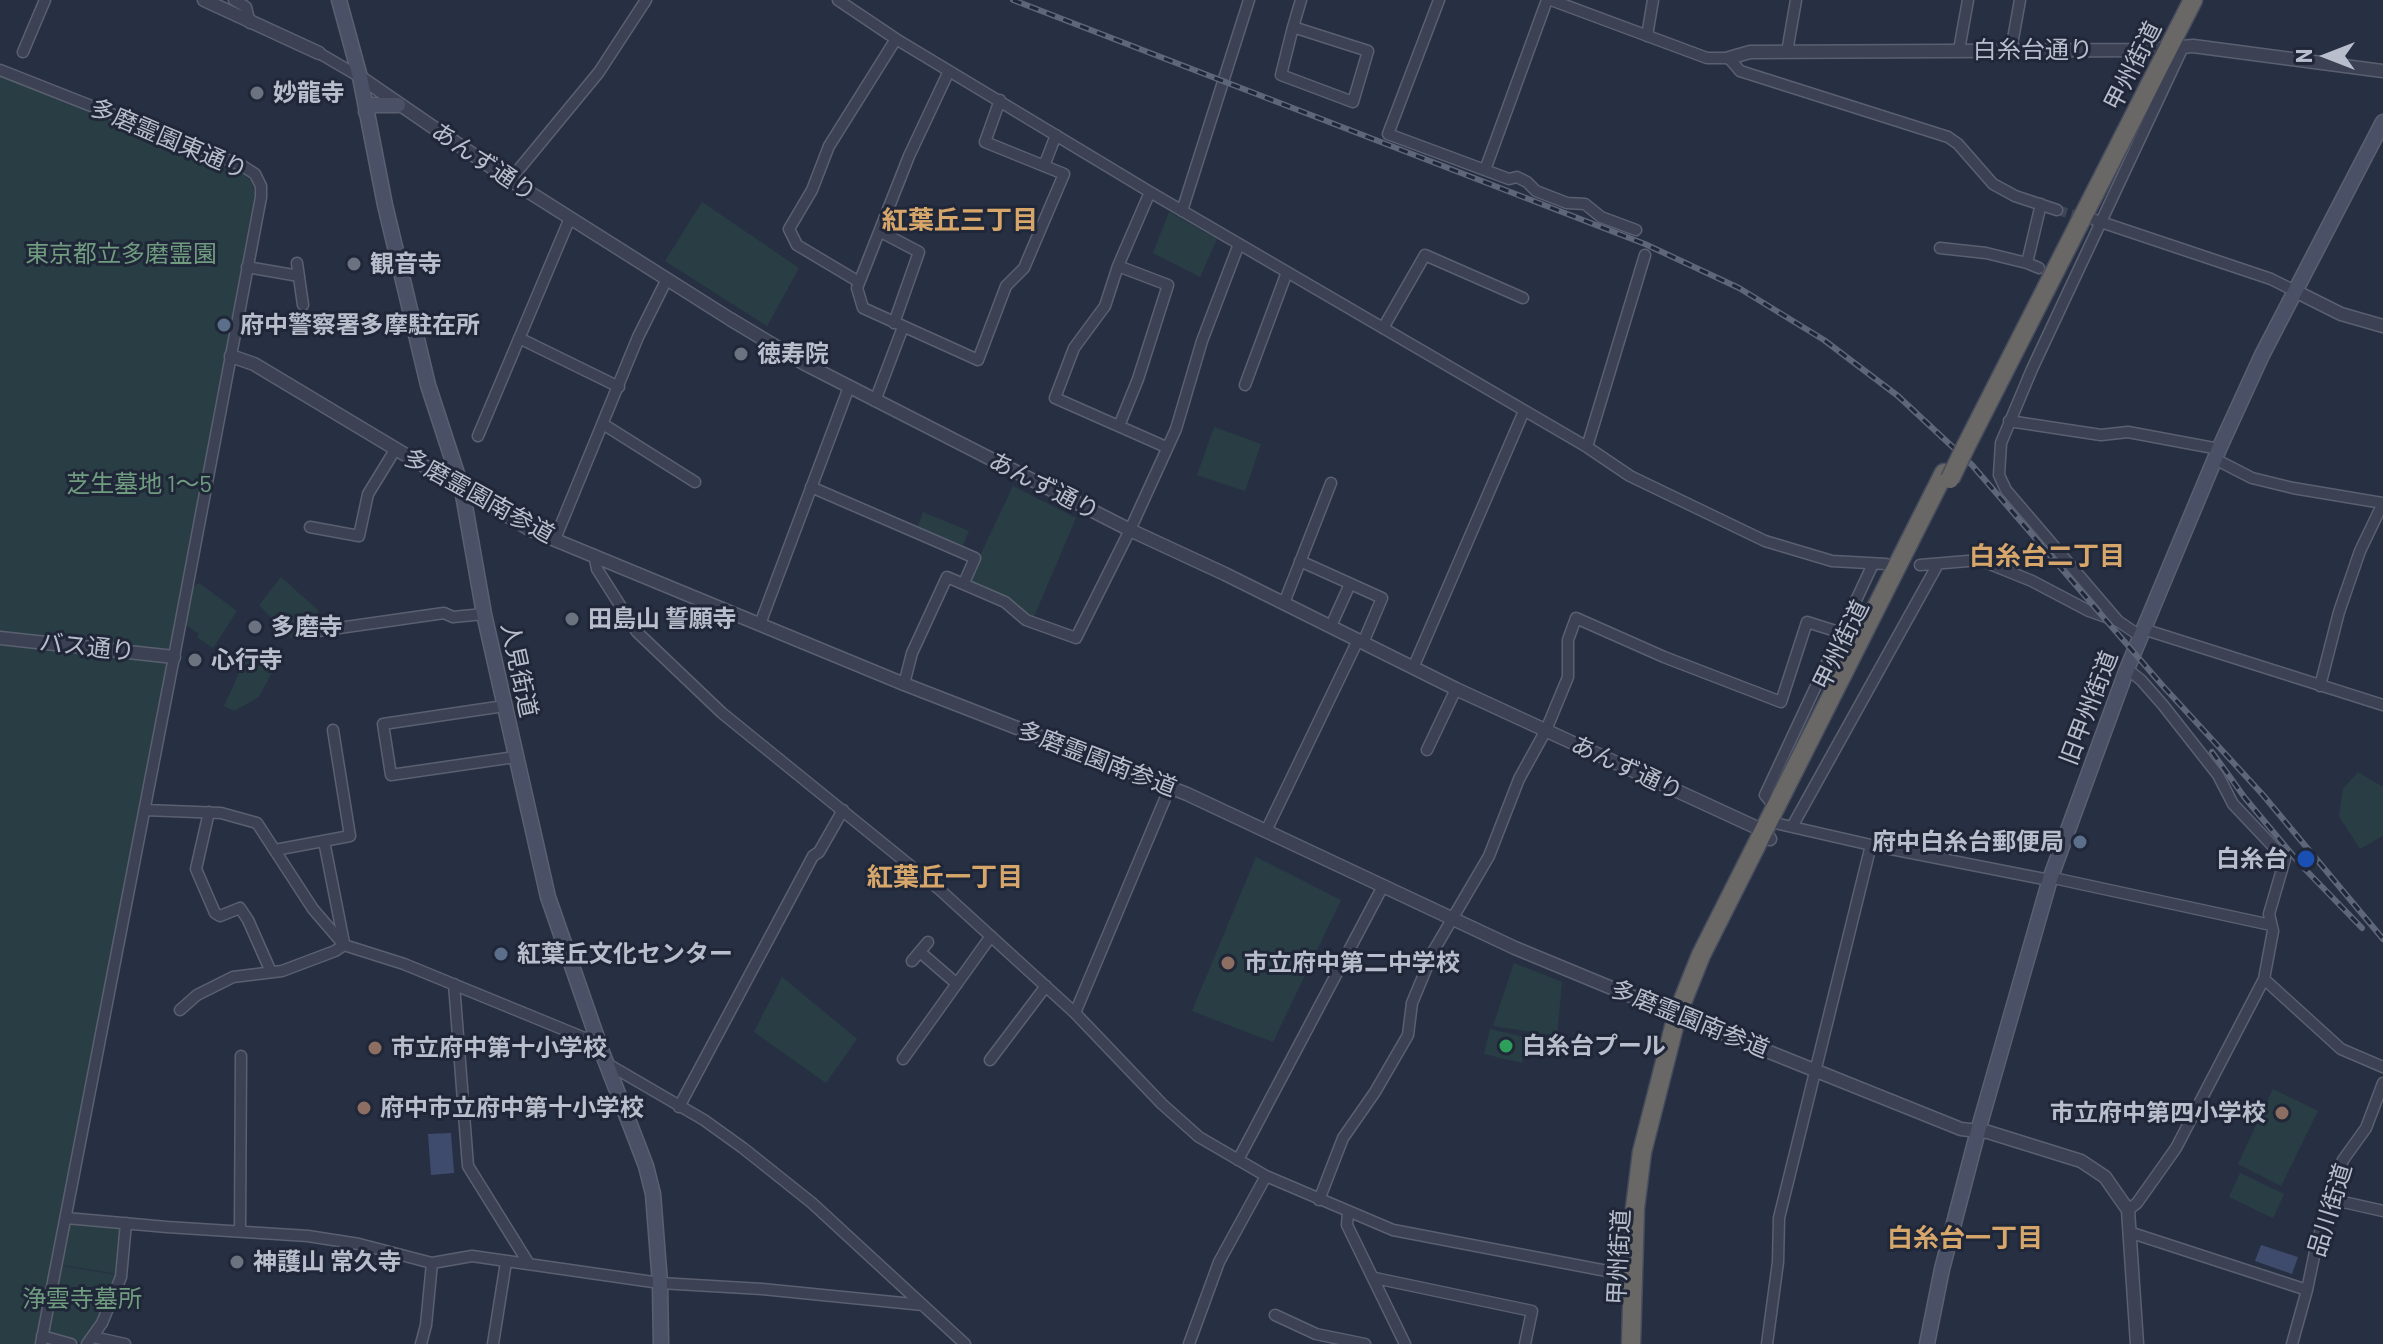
<!DOCTYPE html>
<meta charset="utf-8">
<style>
body{margin:0}
#map{position:relative;width:2383px;height:1344px;overflow:hidden;background:#273043;font-family:Barlow,sans-serif}
canvas{display:block}
.north{position:absolute;left:2287px;top:16px;width:80px;height:80px;-webkit-text-stroke:6px #202738;paint-order:stroke;rotate:270deg;font-size:22px;font-weight:700;line-height:32px;text-align:center;color:#b9becc}
.north::after{content:'';display:block;margin:auto;width:28px;height:36px;background:#b9becc;clip-path:polygon(50% 0,100% 100%,50% 72%,0 100%)}
</style>
<div id="map">
<canvas width="2383" height="1344"></canvas>
<div class="north">N</div>
</div>
<script>
const context = document.querySelector('canvas').getContext('2d');
context.lineJoin = 'round';
function fillPath(path, color) { context.fillStyle = color; context.fill(path, 'evenodd'); }
const poly = rows => new Path2D(rows.map(r => 'M' + r).join(''));
function trace(path, color, width, dash) { context.strokeStyle = color; context.lineWidth = width; context.lineCap = dash ? 'butt' : 'round'; context.setLineDash(dash || []); context.stroke(path); }
function label(font, color, halo, rows, align = 'center') {
  context.font = font + ' Barlow,"Noto Sans JP",sans-serif'; context.lineWidth = 6; context.setLineDash([]); context.textBaseline = 'middle'; context.strokeStyle = halo; context.fillStyle = color; for (const [text, x, y, turn = 0] of rows) {
    context.save(); context.translate(x, y); context.rotate((+turn || 0) * Math.PI / 180); context.textAlign = isNaN(turn) ? turn : align; if (halo) context.strokeText(text, 0, 0); context.fillText(text, 0, 0); context.restore();
  }
}
fillPath(poly([
 [0,75,239,170,251,181,255,193,171,647,36,1344,0,1344],
 [702,202,799,268,767,326,665,261],
 [1169,212,1217,239,1200,277,1153,253],
 [1214,427,1261,444,1245,491,1197,475],
 [1013,486,1076,518,1033,619,971,583,969,579],
 [923,512,969,531,960,552,917,529],
 [281,577,319,611,293,640,259,605],
 [199,583,237,611,213,648,197,637,199,634,185,624,191,588],
 [247,656,274,668,259,697,234,711,224,706],
 [2358,772,2383,787,2383,836,2360,849,2339,816,2343,789],
 [1256,857,1341,900,1273,1042,1192,1011],
 [1514,963,1562,982,1557,1036,1493,1026],
 [782,977,857,1039,826,1083,754,1032],
 [1490,1029,1528,1038,1522,1063,1484,1054],
 [2273,1089,2318,1111,2281,1186,2238,1164],
 [2240,1173,2284,1194,2273,1218,2229,1197],
 [70,1223,124,1225,118,1274,62,1265],
 [62,1266,118,1275,107,1304,85,1344,48,1333]
]), '#293e44');
fillPath(poly([
 [451,1133,454,1173,431,1175,428,1134],
 [2261,1245,2298,1257,2292,1274,2255,1261]
]), '#3e4b6c');
trace(poly([
 [2057,210,2085,218]
]), '#3d4558', 10, [10, 5]);
const minor = poly([
 [234,0,246,7,250,23],
 [838,0,896,39,1150,192,1587,447,1630,476,1765,541,1832,561,1886,564],
 [1439,0,1388,134,1509,179,1517,177,1527,182,1536,191,1567,203,1585,204,1601,217,1636,230],
 [1551,0,1707,58,1729,58,1740,71,1948,137,1958,144,1993,184,2015,196,2057,210],
 [1293,27,1368,51,1353,102,1281,75,1293,27,1301,0],
 [1647,36,1653,0],
 [1959,50,1968,0],
 [2011,50,2020,0],
 [23,52,45,0],
 [1787,52,1796,0],
 [319,53,360,77],
 [0,70,241,165,255,174,261,186,261,197,174,657,41,1344],
 [949,71,909,156,857,288,863,308,978,360,1006,286,1024,268,1064,174,985,142,1000,100],
 [1044,166,1056,135],
 [1485,170,1547,0],
 [510,180,599,72,646,0],
 [1150,192,1118,266,1105,306,1074,348,1055,398,1166,447],
 [1182,211,1249,0],
 [2095,220,2271,279,2297,292],
 [881,232,919,252,894,323],
 [1940,248,1986,253,2027,263],
 [297,263,303,305],
 [1118,266,1168,285,1138,379,1119,426],
 [247,267,299,276],
 [2039,268,2027,263,2041,204],
 [859,282,797,245,789,229,812,190,829,146,896,39],
 [1383,328,1425,255,1523,298],
 [519,338,619,387],
 [1245,385,1287,272],
 [875,401,903,327],
 [2009,421,2101,435,2128,432,2219,449],
 [603,424,695,482],
 [478,436,570,218],
 [1587,447,1645,255],
 [2215,459,2252,478,2293,488,2383,503],
 [811,487,975,558,964,583],
 [310,527,359,536,368,494,395,450],
 [555,539,638,337,667,279],
 [594,555,597,569,637,632,722,713,939,889,1075,1013,1162,1104,1199,1137,1266,1176,1393,1230,1633,1276],
 [1300,561,1382,598,1363,643],
 [1920,565,1980,560,2032,581,2089,611,2117,621],
 [1284,603,1331,483],
 [760,624,849,387],
 [1331,626,1350,584],
 [2143,629,2383,705],
 [311,632,444,613,453,617,484,614],
 [2140,636,2118,621,2006,490,1999,475,2001,443,2032,369,2183,47],
 [1413,668,1524,411],
 [2127,669,2141,680,2163,705,2218,775,2233,804,2285,859,2269,914,2273,931,2264,979,2176,1148,2137,1203,2128,1210],
 [904,684,912,653,947,577,1005,602,1026,620,1076,638,1130,530,1176,429,1202,341,1239,244],
 [2320,686,2339,612,2360,551,2383,503],
 [504,706,383,724,391,775,515,757],
 [1427,750,1456,689],
 [1775,807,1765,795,1873,564],
 [145,810,221,813,257,823,313,909,344,945,404,964,582,1037,598,1041],
 [209,812,196,869,215,913,220,916,240,908,248,920,271,972],
 [1779,824,1871,845,2044,879,2058,879,2271,925],
 [1793,825,1938,564],
 [1266,831,1358,640],
 [324,841,344,943],
 [275,850,350,836,333,730],
 [920,952,957,984],
 [912,961,928,942],
 [2264,979,2341,1049,2383,1067],
 [454,984,468,1166,529,1264],
 [180,1010,197,995,233,977,282,971,335,951,344,945],
 [1075,1013,1170,787],
 [903,1059,991,936],
 [990,1060,1046,986],
 [606,1063,704,1120,743,1148,812,1203,965,1344],
 [679,1107,813,856,819,852,843,810],
 [1238,1160,1383,886],
 [2330,1199,2383,1211],
 [1319,1200,1343,1138,1375,1092,1408,1035,1412,1003,1434,950,1489,856,1519,779,1546,730,1568,677,1568,640,1576,618,1664,657,1781,702,1807,622,1842,633],
 [1348,1212,1347,1225,1405,1344],
 [66,1218,167,1227,308,1236,359,1244,432,1263,472,1256,660,1283,762,1289,923,1305],
 [240,1231,241,1056],
 [2132,1233,2307,1290],
 [1375,1278,1532,1311,1525,1344],
 [1275,1315,1316,1334,1365,1344],
 [42,1336,71,1344],
 [93,1337,125,1344],
 [87,1344,102,1323,121,1277,126,1223],
 [421,1344,426,1325,432,1263],
 [493,1344,506,1262],
 [1189,1344,1219,1262,1266,1176],
 [1767,1344,1778,1262,1779,1218,1871,845],
 [2292,1344,2307,1290,2317,1242,2343,1160,2366,1128,2383,1083]
]);
const tertiary = poly([
 [204,0,319,53],
 [1729,58,1750,52,2144,50,2193,46,2383,71],
 [360,77,510,180,730,319,805,364,1130,530,1225,574,1456,689,1764,831,1770,839],
 [2297,292,2341,314,2383,326],
 [231,356,254,364,531,530,904,684,1187,794,1515,948,1677,1015,1961,1129,1988,1132,2081,1161,2105,1177,2128,1210,2137,1344],
 [0,638,174,657]
]);
const secondary = poly([
 [339,0,360,77,385,205,428,385,462,489,484,614,548,897,602,1052,646,1166,653,1194,660,1283,661,1344],
 [366,112,373,105,398,105],
 [1927,1344,1942,1269,1978,1131,2050,879,2127,669,2219,449,2262,355,2383,122]
]);
const trunk = poly([
 [1966,446,2193,0],
 [1631,1344,1635,1208,1642,1152,1677,1015,1701,955,1944,473]
]);
trace(minor, '#5a6070', 13);
trace(tertiary, '#5a6070', 15);
trace(secondary, '#5a6070', 17);
trace(trunk, '#464d5d', 21);
trace(minor, '#3c4253', 10);
trace(tertiary, '#3c4253', 12);
trace(secondary, '#4a5166', 14);
trace(trunk, '#6a6866', 18);
const rail = poly([
 [1013,0,1645,244,1739,288,1824,340,1898,396,1972,465,2162,685,2263,795,2383,939],
 [2212,752,2245,798,2300,864,2362,928]
]);
trace(rail, '#5e667a', 6);
trace(rail, '#202738', 3, [9]);
const trunkBridge = poly([
 [1950,479,1966,446]
]);
trace(trunkBridge, '#464d5d', 21, []);
trace(trunkBridge, '#6a6866', 18);
for (const [x, y, r, color] of [
 [257,93,8,"#6b7280"],
 [354,264,8,"#6b7280"],
 [224,325,8,"#5c6f8a"],
 [741,354,8,"#6b7280"],
 [572,619,8,"#6b7280"],
 [255,627,8,"#6b7280"],
 [195,660,8,"#6b7280"],
 [2080,842,8,"#5c6f8a"],
 [2306,859,10,"#1a4fb4"],
 [501,954,8,"#5c6f8a"],
 [1228,963,8,"#8d6e63"],
 [1506,1046,8,"#2e9e5b"],
 [375,1048,8,"#8d6e63"],
 [364,1108,8,"#8d6e63"],
 [2282,1113,8,"#8d6e63"],
 [237,1262,8,"#6b7280"]
]) { const dot = new Path2D(); dot.arc(x, y, r, 0, 2 * Math.PI); context.fillStyle = color; context.fill(dot); trace(dot, '#202738', 3); }
label('24px', '#b9becc', '#202738', [
 ["白糸台通り",2033,50],
 ["甲州街道",2133,66,-63],
 ["多磨霊園東通り",169,139,23],
 ["あんず通り",484,162,34],
 ["あんず通り",1044,486,27],
 ["多磨霊園南参道",479,496,29],
 ["甲州街道",1841,645,-64],
 ["バス通り",87,647,6],
 ["人見街道",519,670,78],
 ["旧甲州街道",2089,708,-69],
 ["多磨霊園南参道",1097,759,21],
 ["あんず通り",1627,768,25],
 ["多磨霊園南参道",1690,1019,22],
 ["品川街道",2330,1210,-73],
 ["甲州街道",1619,1257,-87]
]);
label('bold 24px', '#b9becc', '#202738', [
 ["妙龍寺",273,93],
 ["観音寺",370,264],
 ["府中警察署多摩駐在所",240,325],
 ["徳寿院",757,354],
 ["田島山 誓願寺",588,619],
 ["多磨寺",271,627],
 ["心行寺",211,660],
 ["府中白糸台郵便局",2064,842,"right"],
 ["白糸台",2288,859,"right"],
 ["紅葉丘文化センター",517,954],
 ["市立府中第二中学校",1244,963],
 ["白糸台プール",1522,1046],
 ["市立府中第十小学校",391,1048],
 ["府中市立府中第十小学校",380,1108],
 ["市立府中第四小学校",2266,1113,"right"],
 ["神護山 常久寺",253,1262]
], 'left');
label('24px', '#709d80', '#202738', [
 ["東京都立多磨霊園",121,254],
 ["芝生墓地 1～5",139,484],
 ["浄雲寺墓所",82,1299]
]);
label('bold 26px', '#d6a66a', '#202738', [
 ["紅葉丘三丁目",960,220],
 ["白糸台二丁目",2047,556],
 ["紅葉丘一丁目",945,877],
 ["白糸台一丁目",1965,1238]
]);
</script>
